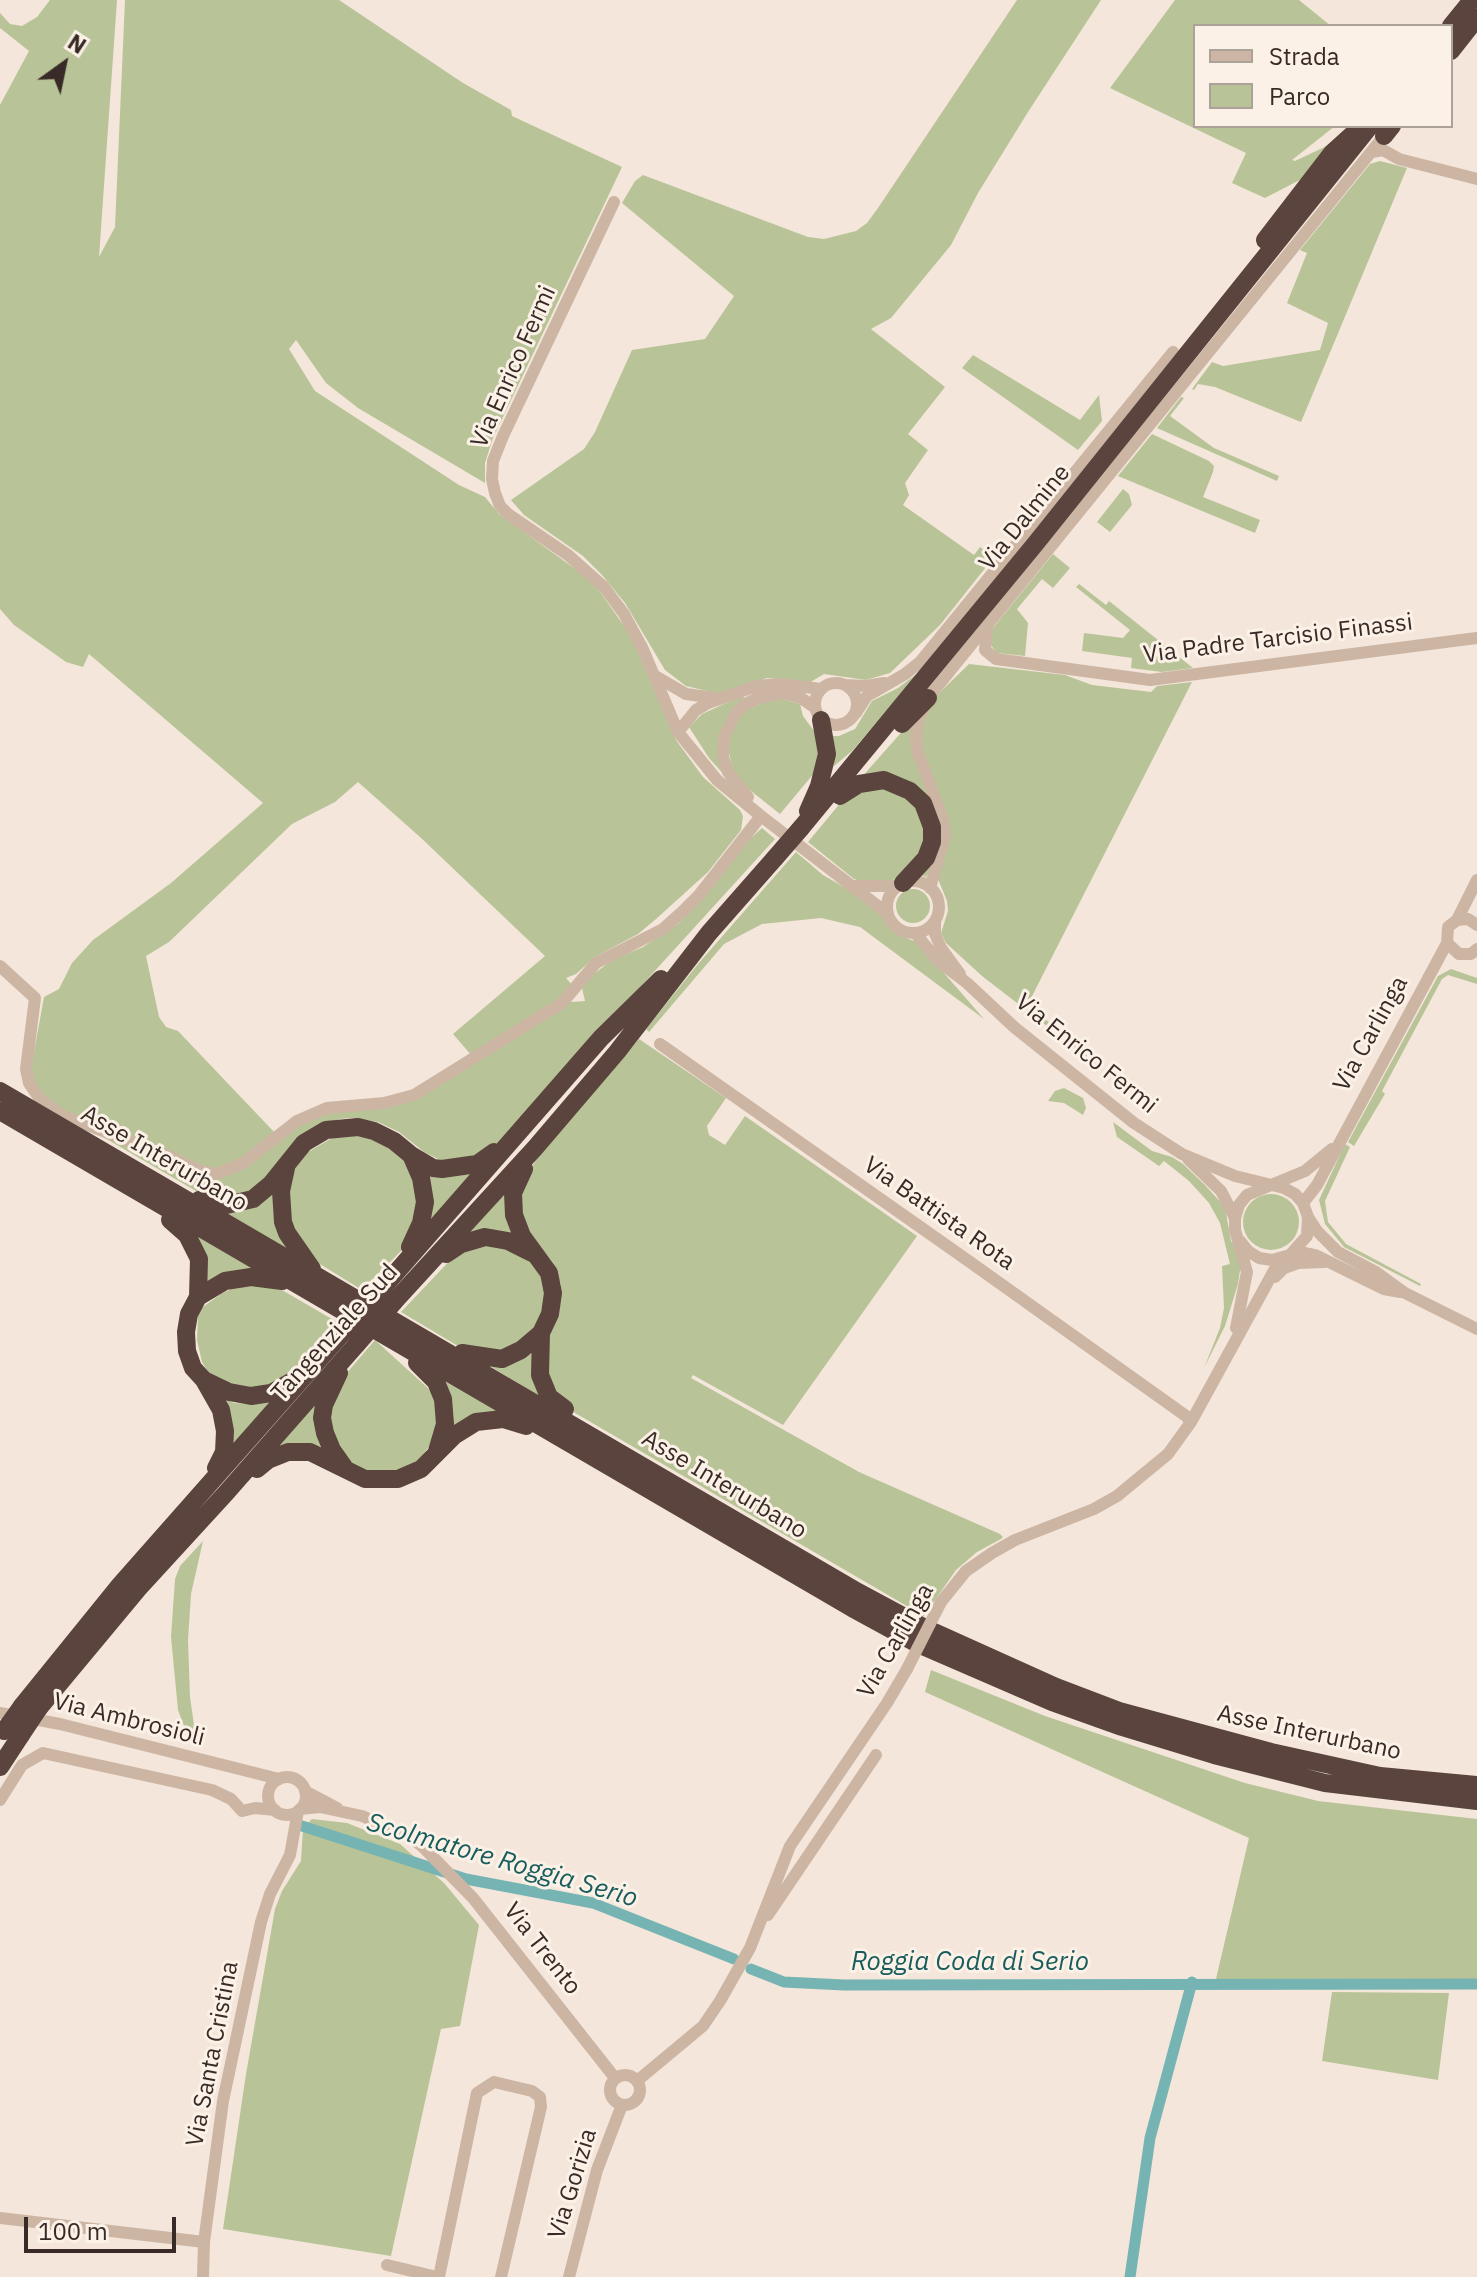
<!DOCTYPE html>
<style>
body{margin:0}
#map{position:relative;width:1477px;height:2277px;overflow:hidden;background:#f4e6da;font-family:"IBM Plex Sans",sans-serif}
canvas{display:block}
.legend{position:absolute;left:1193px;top:24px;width:260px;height:104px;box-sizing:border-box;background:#fbf1e6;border:2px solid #ada29a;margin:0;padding:10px 14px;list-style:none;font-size:24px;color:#382b27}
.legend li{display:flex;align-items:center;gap:16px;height:40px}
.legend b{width:40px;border:2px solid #ada29a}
.north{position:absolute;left:24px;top:24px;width:80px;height:80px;-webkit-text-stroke:6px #fbf1e6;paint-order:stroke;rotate:33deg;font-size:22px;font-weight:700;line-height:32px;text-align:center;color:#382b27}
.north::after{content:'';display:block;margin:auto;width:28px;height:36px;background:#382b27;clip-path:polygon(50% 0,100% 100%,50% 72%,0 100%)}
.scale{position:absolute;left:24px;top:2217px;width:152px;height:36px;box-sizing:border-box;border:4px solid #382b27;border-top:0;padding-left:10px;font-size:24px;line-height:28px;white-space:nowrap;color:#382b27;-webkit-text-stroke:6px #fbf1e6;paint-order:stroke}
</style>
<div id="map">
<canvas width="1477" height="2277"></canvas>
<ul class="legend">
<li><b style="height:10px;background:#cdb5a4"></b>Strada</li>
<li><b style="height:22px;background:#b8c498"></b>Parco</li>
</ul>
<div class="north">N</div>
<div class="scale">100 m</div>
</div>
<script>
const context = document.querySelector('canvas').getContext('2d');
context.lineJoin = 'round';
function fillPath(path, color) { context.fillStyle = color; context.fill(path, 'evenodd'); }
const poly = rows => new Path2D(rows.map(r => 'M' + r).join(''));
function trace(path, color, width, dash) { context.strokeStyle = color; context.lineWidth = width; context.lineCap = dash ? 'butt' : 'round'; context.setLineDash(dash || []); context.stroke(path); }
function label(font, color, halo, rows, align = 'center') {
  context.font = font + ' "IBM Plex Sans",sans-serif'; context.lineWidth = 6; context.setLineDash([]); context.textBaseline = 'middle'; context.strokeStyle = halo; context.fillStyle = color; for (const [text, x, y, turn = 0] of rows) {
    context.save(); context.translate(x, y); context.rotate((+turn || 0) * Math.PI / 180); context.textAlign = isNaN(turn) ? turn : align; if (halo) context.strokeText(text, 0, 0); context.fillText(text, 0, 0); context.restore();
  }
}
fillPath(poly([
 [50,0,117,0,99,257,115,227,125,0,339,0,463,83,511,110,512,116,622,167,493,438,485,463,485,483,358,408,326,383,296,340,289,349,315,391,459,485,485,497,499,514,585,576,598,589,631,636,676,740,703,777,740,810,743,816,741,830,708,872,656,919,638,934,595,957,576,974,566,978,574,987,561,1001,472,1056,453,1034,545,956,420,837,358,782,335,802,292,824,169,942,146,956,159,1017,166,1027,178,1031,276,1134,242,1162,217,1172,75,1117,45,1100,30,1074,44,997,59,989,72,963,93,940,171,883,263,803,89,654,83,667,66,662,14,625,0,609,0,105,29,51,0,28,0,13,10,24,22,26,37,17],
 [1017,0,1101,0,1028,112,978,193,951,245,891,318,871,329,945,387,908,434,928,450,905,483,909,495,903,505,974,555,980,547,994,557,940,625,890,673,866,680,824,674,809,683,767,678,720,694,686,686,665,670,625,603,602,575,583,556,524,515,511,500,584,449,595,432,632,350,705,339,734,296,622,203,635,181,643,175,808,237,824,239,856,231,867,223,878,208],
 [1175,0,1299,0,1331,26,1195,26,1195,126,1335,126,1292,160,1295,161,1333,143,1348,155,1265,198,1232,183,1246,153,1110,88],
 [1380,161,1407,168,1301,422,1215,387,1198,384,1194,390,1192,389,1212,362,1223,366,1320,350,1328,323,1287,303,1307,253,1300,250,1370,164],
 [973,355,1080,420,1099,395,1102,421,1078,450,962,368],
 [1181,397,1184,398,1170,416,1214,448,1279,476,1277,481,1157,428],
 [1152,434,1209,461,1214,466,1213,472,1203,497,1260,520,1255,533,1118,476],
 [1123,489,1129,494,1132,505,1110,532,1097,522],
 [1053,554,1070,568,1053,588,1042,579,1017,609,1028,623,1025,656,997,653,990,644,992,629],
 [1079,584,1106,605,1109,601,1193,668,1162,672,1131,668,1132,658,1082,651,1084,633,1123,638,1130,630,1076,587],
 [969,664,1065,675,1092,685,1151,692,1157,686,1192,682,1028,1004,1100,1067,982,976,946,943,941,933,948,911,947,901,938,879,921,745,921,725,935,697],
 [919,672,852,751,834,766,831,736,839,736,855,729,872,701,898,688],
 [744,695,743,701,727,718,726,777,709,758,689,727,702,714],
 [776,697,800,704,803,716,820,739,820,766,780,814,741,783,732,767,728,748,731,729,745,710],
 [915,717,938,811,932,867,926,877,919,874,934,811,860,779],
 [874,783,918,801,927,844,901,877,884,883,865,883,854,879,808,842,847,795],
 [762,828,775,839,498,1143,483,1154,444,1162,424,1152,399,1132,378,1122,351,1118,340,1119,326,1123,261,1188,234,1199,201,1194,98,1134,219,1176,299,1123,328,1110,385,1106,570,1002,585,1001,582,988,590,977,612,960,643,947,679,923,695,906,740,848],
 [796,852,823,875,879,907,887,925,898,935,917,942,984,1019,860,927,821,918,762,924,724,944,649,1032,646,1029,698,964],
 '896 906a17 17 0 1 1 34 0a17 17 0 1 1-34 0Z',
 [1451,969,1477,978,1477,984,1448,975,1442,979,1382,1091,1385,1094,1354,1146,1348,1142,1381,1081,1438,976],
 [639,1039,726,1098,707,1126,709,1135,725,1145,745,1116,917,1236,783,1425,693,1375,691,1378,859,1472,1000,1534,1003,1537,1001,1539,977,1552,956,1570,924,1616,575,1413,552,1389,543,1359,561,1285,553,1263,527,1232,521,1219,520,1186,538,1157],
 [1064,1088,1083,1098,1086,1108,1083,1115,1064,1103,1048,1101,1055,1091],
 [1113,1122,1152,1151,1172,1157,1183,1164,1205,1185,1223,1205,1226,1213,1231,1241,1237,1249,1241,1263,1238,1284,1225,1326,1204,1368,1220,1328,1224,1308,1222,1266,1230,1264,1220,1223,1209,1203,1189,1181,1164,1161,1159,1166,1117,1137],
 [352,1135,378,1140,402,1157,410,1169,418,1194,412,1229,401,1251,362,1290,315,1261,295,1237,286,1202,292,1172,308,1152,332,1138],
 [1345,1144,1350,1147,1325,1201,1328,1222,1346,1244,1421,1284,1420,1286,1344,1247,1325,1224,1319,1200],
 [421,1165,475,1169,428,1226],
 [507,1185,524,1242,466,1234],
 [274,1188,294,1255,215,1209],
 '1243 1222a28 28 0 1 1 56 0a28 28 0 1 1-56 0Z',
 [187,1230,264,1274,204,1288],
 [498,1242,531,1261,545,1282,545,1314,531,1336,500,1353,458,1346,401,1312,457,1253],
 [253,1285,282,1290,337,1322,284,1382,272,1389,230,1388,208,1372,202,1362,197,1340,198,1316,200,1309,221,1294,237,1286],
 [375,1340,430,1390,436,1402,438,1417,431,1444,422,1456,413,1464,392,1472,370,1471,349,1466,330,1426,331,1410,339,1382],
 [532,1348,543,1398,488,1365],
 [433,1371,509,1415,453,1431],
 [219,1396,234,1403,248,1404,278,1397,230,1452],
 [319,1398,331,1457,267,1454],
 [203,1541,191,1594,188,1640,190,1697,195,1732,200,1745,189,1739,178,1710,171,1637,175,1579,180,1566],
 [931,1670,1045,1716,1245,1783,1318,1801,1477,1819,1477,1979,1216,1979,1249,1838,925,1692],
 [312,1819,347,1823,400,1844,444,1883,479,1925,460,2026,441,2029,391,2256,223,2229,246,2074,275,1909,282,1891,301,1861,303,1828],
 [1332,1992,1449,1993,1438,2080,1322,2061]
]), '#b8c498');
trace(poly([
 [302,1826,466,1879,593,1903,734,1959],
 [751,1969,784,1982,844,1985,1477,1984],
 [1130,2277,1150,2138,1192,1982]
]), '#76b4b3', 11);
trace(poly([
 [1372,152,1383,150,1399,159,1477,179],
 [614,202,503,436,493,461,492,479,495,493,500,506,508,514,568,555,604,587,624,614,642,647,678,732,717,780,761,816,887,913],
 [987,629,985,650,996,659,1150,680,1477,638],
 [655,676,686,694,715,698],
 '815 704a21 21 0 1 1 42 0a21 21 0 1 1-42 0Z',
 [846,685,866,686,884,683],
 [856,713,867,696,905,674,920,662,1173,352],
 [678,732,696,710,708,703,756,686,781,684,821,689],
 [748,797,728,772,723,757,724,737,735,714,745,704,758,698,783,693,801,698,814,707],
 '887 907a26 26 0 1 1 52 0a26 26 0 1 1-52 0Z',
 [855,886,897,886],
 [930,888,945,835,943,820,918,753,916,738,917,723,928,698,1384,136],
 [1457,920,1468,919,1477,925],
 [935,922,935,934,941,948,960,974],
 [916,934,938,961,967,983,1014,1027,1134,1123,1182,1154,1235,1176,1284,1188,1295,1194,1303,1203,1308,1217,1307,1236,1290,1255,1272,1260,1259,1258,1248,1251,1240,1241],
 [1447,943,1459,954,1471,954,1477,949],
 [0,966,35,998,26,1069,29,1083,40,1099,63,1116,166,1155,198,1170,217,1174,243,1163,297,1121,327,1108,384,1103,414,1095,562,1003,596,963,663,929,682,912,699,895,761,816],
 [660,1044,970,1262,1186,1416,1191,1422],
 [1188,1159,1221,1191,1235,1218],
 [1303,1203,1317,1185,1447,943,1448,927,1457,920,1477,880],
 [1308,1217,1317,1231,1338,1252,1376,1272,1405,1293,1477,1329],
 [1296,1251,1315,1255,1384,1289,1400,1292],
 [1275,1277,1284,1268,1298,1263,1324,1262],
 [1236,1328,1247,1272,1235,1230,1235,1218,1239,1205,1247,1195,1305,1171,1332,1149],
 [941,1602,966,1571,992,1553,1015,1540,1094,1509,1117,1496,1168,1454,1191,1422,1276,1267,1284,1258],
 [0,1713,60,1724,279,1779],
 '268 1796a19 19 0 1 1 38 0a19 19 0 1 1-38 0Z',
 [305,1791,337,1808],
 [0,1800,22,1765,43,1753,212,1790,231,1799,242,1811,255,1808,275,1810],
 [300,1809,320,1807,362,1816,409,1836,423,1847,473,1898,615,2078],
 [768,1915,876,1755],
 '610 2090a15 15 0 1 1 30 0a15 15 0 1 1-30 0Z',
 [637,2081,703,2026,720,2001,750,1948,790,1846,887,1703,907,1669],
 [0,2218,204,2242],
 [387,2265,437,2277],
 [203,2277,204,2242,223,2101,261,1922,270,1894,290,1855,298,1811],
 [439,2277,477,2093,494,2082,532,2091,540,2097,541,2107,501,2277],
 [569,2277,597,2170,622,2105]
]), '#cdb5a4', 12);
trace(poly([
 [1451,26,1472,0],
 [1451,51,1477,18],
 [1384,136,1392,126],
 [1265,240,1332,153,1353,134],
 [902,724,928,698],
 [840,796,859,784,884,780,910,791,923,803,932,827,932,842,926,858,903,883],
 [808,811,819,786,827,754,821,720],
 [801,828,1036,543,1370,126],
 [0,1091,858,1592,925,1628,1056,1687,1119,1711,1271,1752,1380,1776,1477,1785],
 [0,1111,852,1608,918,1644,1052,1702,1122,1727,1214,1755,1325,1783,1477,1801],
 [286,1168,281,1191,283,1222,287,1233,312,1269],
 [524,1169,513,1193,514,1215,522,1236,549,1273,553,1293,550,1314,541,1333,540,1375,549,1397,565,1409],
 [199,1200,222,1206,253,1199,271,1184,304,1143,326,1130,358,1127,374,1131,394,1141,411,1155,433,1168,442,1169,477,1164,494,1152],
 [170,1220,187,1235,199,1259,198,1297,189,1314,186,1332,187,1351,193,1368,204,1380,221,1410,225,1431,224,1452,216,1468],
 [410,1247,421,1223,425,1202,421,1178,411,1155],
 [446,1254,461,1244,485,1237,508,1241,532,1253],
 [379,1292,601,1038,661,979],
 [198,1297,225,1281,251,1277,282,1281],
 [394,1302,535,1148,617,1052,709,933,775,858],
 [462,1353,502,1359,521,1350,541,1333],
 [417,1363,436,1382,443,1399,445,1424,437,1451],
 [339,1373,324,1405,322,1418,325,1433,332,1450,344,1467],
 [204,1380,229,1392,251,1396,271,1393,294,1380],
 [257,1469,268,1460,288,1452,310,1452,365,1479,398,1479,421,1469,455,1435,476,1422,503,1419,526,1426],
 [22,1706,120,1585,309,1371],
 [39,1708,138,1589,226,1493,357,1344],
 [0,1767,21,1735]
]), '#5a443d', 18);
trace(poly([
 [907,1669,941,1602]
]), '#cdb5a4', 12);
trace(poly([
 [775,858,801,828],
 [357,1344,394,1302],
 [309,1371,379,1292],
 [4,1731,22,1706],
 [21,1735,39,1708]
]), '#5a443d', 18);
label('24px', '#382b27', '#fbf1e6', [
 ["Via Enrico Fermi",514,367,-66],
 ["Via Dalmine",1025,518,-51],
 ["Via Padre Tarcisio Finassi",1278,639,-7],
 ["Via Carlinga",1371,1034,-61],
 ["Via Enrico Fermi",1086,1054,39],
 ["Asse Interurbano",164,1159,30],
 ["Via Battista Rota",939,1214,35],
 ["Tangenziale Sud",335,1333,-48],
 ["Asse Interurbano",724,1485,31],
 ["Via Carlinga",896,1641,-60],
 ["Via Ambrosioli",129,1720,14],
 ["Asse Interurbano",1309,1733,12],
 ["Via Trento",542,1949,52],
 ["Via Santa Cristina",213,2054,-79],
 ["Via Gorizia",573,2184,-73]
]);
label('italic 26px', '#185c5d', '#fbf1e6', [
 ["Scolmatore Roggia Serio",502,1861,16],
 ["Roggia Coda di Serio",970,1962]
]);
</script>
